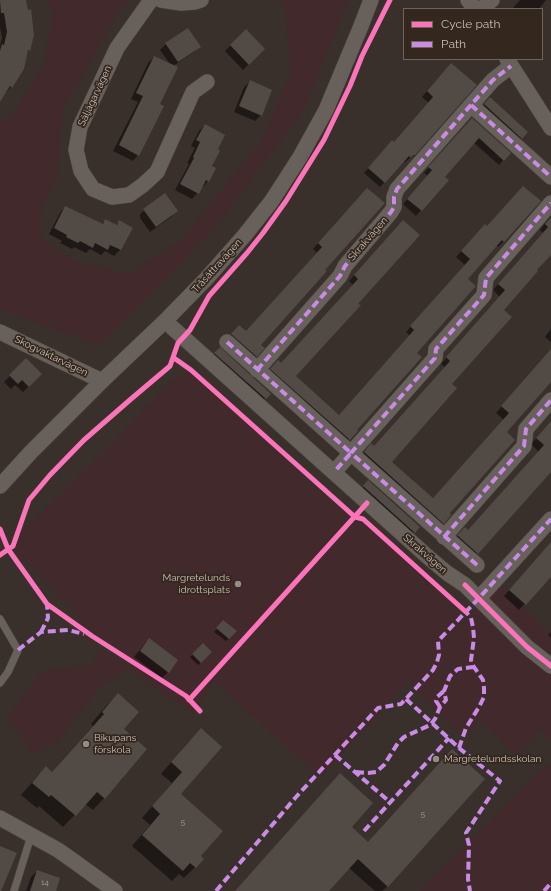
<!DOCTYPE html>
<meta charset="utf-8">
<style>
body{margin:0}
#map{position:relative;width:551px;height:891px;overflow:hidden;background:#39302b;font-family:Raleway,sans-serif}
canvas{display:block}
.legend{position:absolute;left:403px;top:8px;width:140px;height:52px;box-sizing:border-box;background:#34271e;border:1px solid #70635b;margin:0;padding:5px 7px;list-style:none;font-size:12px;color:#cabeb6}
.legend li{display:flex;align-items:center;gap:8px;height:20px}
.legend b{width:20px;border:1px solid #70635b}
</style>
<div id="map">
<canvas width="551" height="891"></canvas>
<ul class="legend">
<li><b style="height:5px;background:#fb73b8"></b>Cycle path</li>
<li><b style="height:5px;background:#ca8be6"></b>Path</li>
</ul>
</div>
<script>
const context = document.querySelector('canvas').getContext('2d');
context.lineJoin = 'round';
function fillPath(path, color) { context.fillStyle = color; context.fill(path, 'evenodd'); }
const poly = rows => new Path2D(rows.map(r => 'M' + r).join(''));
function trace(path, color, width, dash) { context.strokeStyle = color; context.lineWidth = width; context.lineCap = dash ? 'butt' : 'round'; context.setLineDash(dash || []); context.stroke(path); }
function label(font, color, halo, rows, align = 'center') {
  context.font = font + ' Raleway,sans-serif'; context.lineWidth = 3.5; context.setLineDash([]); context.textBaseline = 'middle'; context.strokeStyle = halo; context.fillStyle = color; for (const [text, x, y, turn = 0] of rows) {
    context.save(); context.translate(x, y); context.rotate((+turn || 0) * Math.PI / 180); context.textAlign = isNaN(turn) ? turn : align; if (halo) context.strokeText(text, 0, 0); context.fillText(text, 0, 0); context.restore();
  }
}
fillPath(poly([
 [46,0,130,0,117,13,90,65,64,104,59,145,57,179,40,213,41,238,74,261,129,274,181,240,262,140,290,76,286,12,281,0,349,0,303,111,211,233,99,346,0,309,0,122,13,115,44,63,53,15],
 [188,370,332,502,357,520,359,518,458,607,456,610,464,618,445,640,500,584,551,634,551,739,542,730,517,755,479,721,464,738,407,682,321,778,213,680,195,714,129,670,135,660,95,634,15,550,23,530,109,446,173,379,181,376],
 [101,649,130,666,103,685,87,703,57,743,33,755,20,734,6,718,32,683,44,670,92,665],
 [551,761,551,891,419,891]
]), '#41292c');
fillPath(poly([
 [12,0,25,0,29,50,27,53,11,87,0,99,0,46,2,38,0,27,0,2],
 [520,0,546,0,539,9,512,9],
 [246,30,264,49,243,70,225,51],
 [166,44,200,47,194,52,173,66,138,155,133,161,113,151,138,102,131,99,148,63,154,57,170,64,160,50],
 [446,69,414,155,405,162,404,161,380,187,364,173,388,146,394,143,429,103,422,97],
 [250,82,261,115,255,121,234,112,244,87],
 [490,99,527,132,519,141,482,107],
 [467,124,510,153,499,165,474,143,444,177,447,180,416,216,403,204,428,176,424,173],
 [205,125,217,150,208,181,192,199,175,190,189,164,187,163,195,148,191,146,199,131],
 [362,194,260,345,256,356,251,361,226,340,234,332,246,332,317,253,313,249],
 [65,207,102,224,105,221,115,226,119,222,131,228,120,250,114,256,105,251,101,255,90,249,86,253,74,247,72,249,60,243,62,241,49,234,60,213],
 [146,208,176,211,171,217,150,232,140,218,140,215],
 [551,216,551,254,502,310,451,384,391,462,433,499,504,420,496,413,544,358,551,353,551,381,506,433,448,514,443,523,438,528,359,458,366,450,374,447,445,367,441,364,500,297,493,290,543,233,540,230],
 [485,225,504,241,498,247,497,245,467,279,416,353,344,445,266,375,273,367,281,364,353,285,349,281,398,227,357,304,294,377,339,416,410,336,406,332,465,265,456,257],
 [551,329,551,342,545,337],
 [220,348,270,394,262,401,212,356],
 [26,360,41,374,23,392,15,385,11,389,4,382],
 [551,421,551,453,477,553,471,559,452,542,459,534,468,531,539,452,531,444],
 [368,482,419,527,411,535,361,490],
 [551,543,551,575,519,610,504,596],
 [221,624,229,639,226,641,214,632],
 [551,632,551,638,548,635],
 [149,639,168,672,162,678,134,657],
 [203,644,211,652,198,665,190,657],
 [118,695,123,778,93,810,85,804,63,827,39,806,37,808,21,795,46,767,52,772,93,726,91,724,106,706],
 [190,740,180,794,200,856,203,859,184,878,179,874,172,881,132,846,150,825,142,818,172,783,161,774],
 [350,827,388,886,382,891,375,891,349,868,328,891,235,891],
 [37,871,55,891,26,891,31,877]
]), '#0007');
fillPath(poly([
 [0,0,26,0,28,10,31,9,34,35,30,51,28,50,24,69,12,88,10,86,0,102,0,51,2,44,4,45,7,32,4,13,1,13],
 [188,28,201,47,178,62,165,43],
 [246,29,265,49,249,65,230,45],
 [154,56,178,67,160,104,164,106,139,156,119,145,143,96,136,93],
 [451,63,477,85,415,155,413,155,411,158,409,156,385,183,368,168,392,140,394,142,433,97,427,91],
 [250,80,272,90,262,116,239,106],
 [490,97,528,132,522,139,484,104],
 [472,118,511,153,504,161,479,138,445,177,449,180,422,211,407,199,432,170,428,167],
 [205,124,225,135,218,149,220,151,212,166,216,168,209,182,206,180,199,194,180,184,194,158,193,157,200,142,196,140],
 [523,186,541,201,504,242,502,240,468,279,476,286,417,353,422,357,357,430,358,431,350,440,270,369,278,360,281,363,358,279,354,275,403,220,420,235,358,304,361,305,296,376,339,415,414,330,410,326,470,259,461,251,485,224,487,226],
 [367,188,385,203,325,270,327,271,261,345,265,348,257,357,231,334,239,325,246,331,322,247,318,243],
 [165,193,178,211,156,227,143,209],
 [65,206,103,224,105,219,117,225,119,220,133,228,121,250,110,245,108,250,95,243,93,248,80,241,78,243,66,237,67,235,54,228],
 [551,217,551,255,537,270,538,271,504,310,512,317,452,384,457,388,392,462,433,498,509,413,501,406,551,349,551,382,507,432,515,440,450,513,451,515,444,524,364,452,371,443,374,446,450,361,446,357,505,290,498,284,548,227,545,224],
 [220,347,271,394,266,399,214,353],
 [26,358,42,374,29,387,22,380,18,384,9,375],
 [551,421,551,472,478,554,457,535,465,527,468,530,544,445,536,438],
 [368,480,420,527,415,533,363,486],
 [551,542,551,577,526,605,509,590],
 [223,620,237,631,229,639,216,628],
 [149,638,178,660,169,673,140,651],
 [203,643,212,652,201,663,192,654],
 [118,693,139,712,124,729,147,749,105,799,97,792,76,816,51,795,49,797,32,783,46,766,52,772,104,714,102,712],
 [201,728,222,747,181,794,223,831,201,856,204,859,196,868,190,863,183,871,142,835,160,814,152,806,182,772,171,762],
 [452,749,485,779,388,887,358,859,329,891,235,891,340,773,373,803,352,827,368,842],
 [0,846,17,853,1,891,0,891],
 [37,870,60,878,56,891,30,891]
]), '#514a45');
const lane = poly([
 [0,683,8,672,18,650,0,619],
 [14,891,31,836]
]);
const street = poly([
 [151,0,117,48,80,127,76,150,81,171,93,189,112,197,129,195,143,185,157,172,193,92,207,82],
 [161,0,181,3,195,2,201,0],
 [468,0,475,9],
 [481,9,492,0],
 [507,59,551,128],
 [471,105,551,177],
 [165,321,428,557,447,573,465,585,527,647,551,666],
 [0,332,102,381],
 [227,342,351,453,334,472],
 [257,370,340,276,345,266,391,212,394,207,394,197,397,189,493,80,511,66],
 [0,486,31,452,102,381,165,321,206,279,244,236,271,202,300,157,326,110,361,26,371,0],
 [444,537,524,446,526,429,551,400],
 [477,565,351,453,435,358,436,349,484,295,486,278,551,203],
 [479,598,551,519],
 [0,818,58,850,75,862,115,891]
]);
trace(lane, '#544d49', 8);
trace(street, '#544d49', 16);
trace(lane, '#67605b', 7);
trace(street, '#67605b', 15);
trace(poly([
 [471,105,551,177],
 [227,342,351,453,334,472],
 [257,370,340,276,345,266,391,212,394,207,394,197,397,189,493,80,511,66],
 [444,537,524,446,526,429,551,400],
 [477,565,351,453,435,358,436,349,484,295,486,278,551,203],
 [41,632,48,618,47,604],
 [18,650,41,632,68,630,84,634],
 [406,699,459,748,500,781,466,833,469,845,468,879,470,891],
 [440,707,436,701,437,697,444,691],
 [459,748,466,728,479,707,484,697,484,688,483,680,472,664,471,660,474,638,473,627,471,618,466,612],
 [335,755,390,802],
 [356,772,368,773,376,772,384,765,398,743,404,737,430,725,435,719,440,707,446,700,444,691,450,676,458,669,473,667],
 [364,831,449,738],
 [216,891,296,797,378,708,401,704,433,670,437,662,439,655,438,641,479,598,551,519],
 [544,891,551,883]
]), '#ca8be6', 4, [8, 4]);
trace(poly([
 [174,358,191,370,355,517,363,519,466,612],
 [0,529,8,549,47,604,92,636,186,696,200,711],
 [0,555,13,546,29,500,50,475,84,440,131,399,170,366,178,343,190,330,209,296,247,253,263,233,286,201,324,140,350,86,362,56,390,0],
 [465,585,527,647,551,666],
 [189,700,367,503]
]), '#fb73b8', 5);
for (const [x, y, r, color] of [
 [238,584,4,"#978c85"],
 [86,744,4,"#978c85"],
 [436,759,4,"#978c85"]
]) { const dot = new Path2D(); dot.arc(x, y, r, 0, 2 * Math.PI); context.fillStyle = color; context.fill(dot); trace(dot, '#34271e', 1.5); }
label('8px', '#aca19a', null, [
 ["5",423,815],
 ["5",183,823],
 ["14",45,883]
]);
label('10px', '#cabeb6', '#34271e', [
 ["Säljägarvägen",95,96,-65],
 ["Skrakvägen",368,239,-49],
 ["Tråsättravägen",217,266,-48],
 ["Skogvaktarvägen",51,356,26],
 ["Skrakvägen",425,554,41]
]);
label('10px', '#cabeb6', '#34271e', [
 ["Margretelunds",230,578,"right"],
 ["idrottsplats",230,590,"right"],
 ["Bikupans",94,738],
 ["förskola",94,750],
 ["Margretelundsskolan",444,759]
], 'left');
</script>
